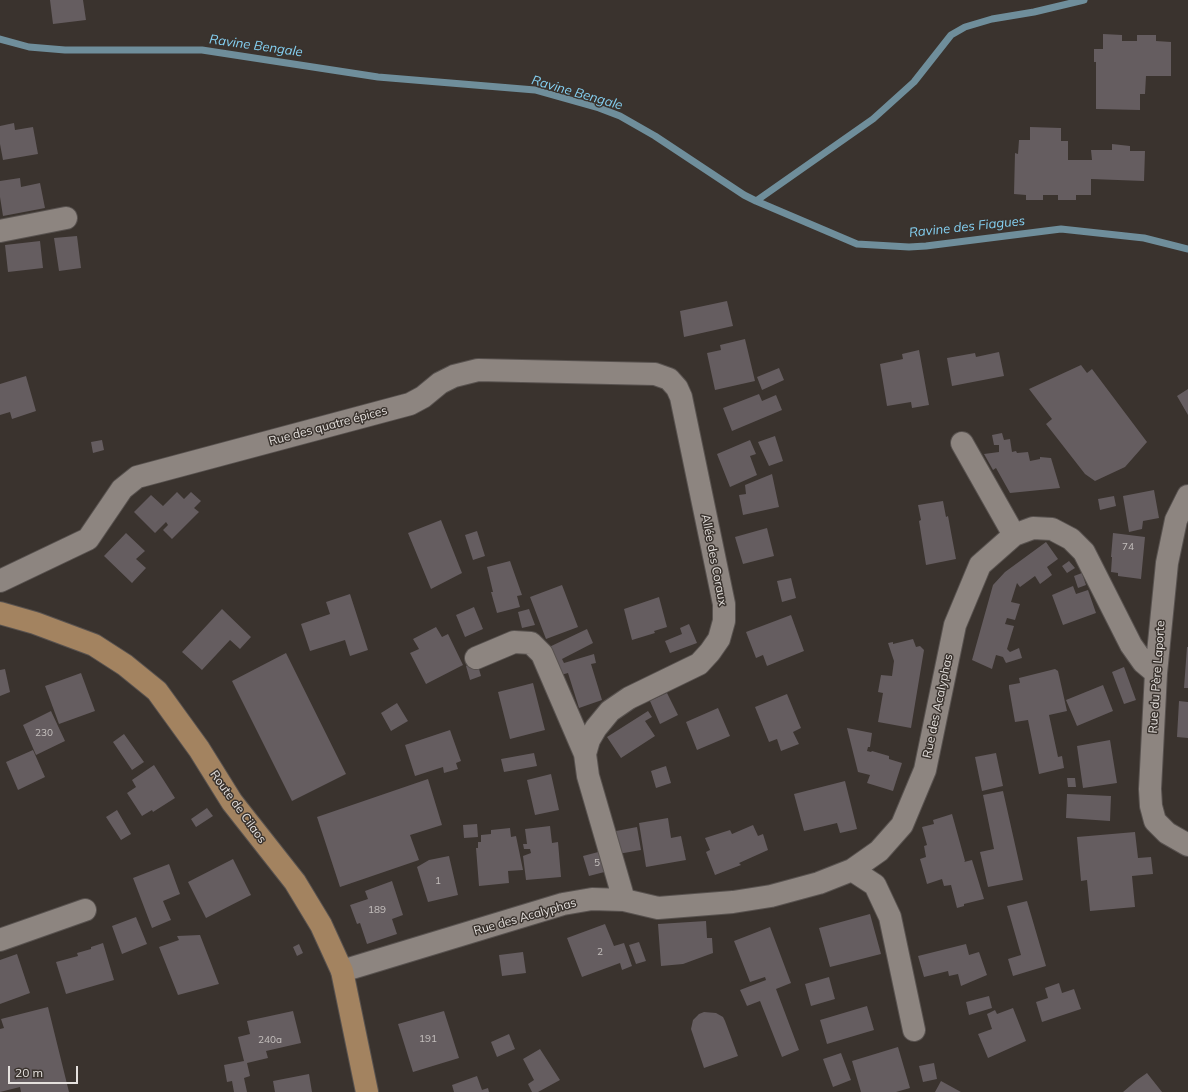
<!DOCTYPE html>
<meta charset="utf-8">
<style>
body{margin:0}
#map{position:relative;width:1188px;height:1092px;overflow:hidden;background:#3a332e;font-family:Mulish,sans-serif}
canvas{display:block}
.scale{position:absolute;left:8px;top:1066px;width:70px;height:18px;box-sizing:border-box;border:2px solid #e5e1de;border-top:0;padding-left:5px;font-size:12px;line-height:14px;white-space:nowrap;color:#e5e1de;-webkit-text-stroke:3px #3a332e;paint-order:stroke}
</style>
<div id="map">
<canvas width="1188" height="1092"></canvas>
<div class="scale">20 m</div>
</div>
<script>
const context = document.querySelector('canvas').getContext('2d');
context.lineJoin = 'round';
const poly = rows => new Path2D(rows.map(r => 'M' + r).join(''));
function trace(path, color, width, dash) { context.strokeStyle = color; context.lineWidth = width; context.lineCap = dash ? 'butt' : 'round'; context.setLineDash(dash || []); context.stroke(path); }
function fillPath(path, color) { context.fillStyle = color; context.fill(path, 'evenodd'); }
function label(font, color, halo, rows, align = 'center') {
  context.font = font + ' Mulish,sans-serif'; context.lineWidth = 3; context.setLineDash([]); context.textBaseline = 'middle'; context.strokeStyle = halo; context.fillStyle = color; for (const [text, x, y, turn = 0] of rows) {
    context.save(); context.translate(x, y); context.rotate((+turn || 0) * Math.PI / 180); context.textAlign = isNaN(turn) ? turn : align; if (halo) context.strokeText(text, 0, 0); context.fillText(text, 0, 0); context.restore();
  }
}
trace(poly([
 [0,39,29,47,65,50,202,50,378,77,535,90,599,108,620,116,655,136,744,195,756,201,873,119,914,82,951,35,965,27,992,19,1034,12,1084,0],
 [756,201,857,244,909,247,926,246,1061,229,1144,238,1188,249]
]), '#6f8e9b', 7);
fillPath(poly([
 [50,0,83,0,86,20,53,24],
 [1103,34,1122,35,1122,41,1137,41,1137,35,1156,35,1156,41,1171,42,1171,76,1146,76,1145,94,1140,94,1140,110,1096,109,1096,62,1094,62,1094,49,1103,49],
 [14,123,15,130,33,127,38,154,3,160,0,144,0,126],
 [1030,127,1061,128,1061,141,1068,141,1068,160,1092,160,1091,150,1112,150,1112,144,1130,146,1130,151,1145,151,1144,181,1091,179,1091,195,1076,195,1076,200,1058,200,1058,195,1043,195,1043,200,1026,200,1026,195,1014,194,1015,153,1018,154,1019,140,1030,140],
 [20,178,21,187,40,183,45,208,3,216,0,197,0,181],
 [77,236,81,268,59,271,54,238],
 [40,241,43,268,8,272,5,245],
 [727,301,733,326,684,337,680,311],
 [745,339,755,381,715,390,707,353,721,350,720,345],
 [919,350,929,405,912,408,911,402,887,406,880,364,903,359,902,354],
 [999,352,1004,376,952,386,947,358,975,353,976,357],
 [1081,365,1087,373,1092,369,1147,442,1125,467,1095,481,1085,474,1046,424,1052,419,1029,389],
 [779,368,784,380,762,390,757,377],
 [26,376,36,411,12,419,10,412,0,415,0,384],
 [1188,389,1188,415,1177,396],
 [759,394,762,401,776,395,782,410,732,431,723,408],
 [1002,433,1004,440,1010,439,1012,452,1016,451,1017,453,1028,452,1030,461,1040,459,1040,457,1051,458,1060,488,1010,493,996,468,993,470,984,454,999,452,999,445,994,445,992,435],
 [775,436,783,461,769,466,758,442],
 [102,440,104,450,93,453,91,442],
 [750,440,756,454,750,456,757,475,730,487,717,454],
 [772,474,779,507,743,515,739,495,746,494,745,485],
 [1154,490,1159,518,1143,521,1142,529,1129,532,1123,496],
 [177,492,184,499,191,492,201,501,194,508,199,512,172,539,163,530,168,525,166,522,155,533,134,512,151,495,163,506],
 [1114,496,1116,506,1100,510,1098,499],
 [943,501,946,517,948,516,956,559,926,565,919,521,921,520,918,505],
 [441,520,462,573,431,589,408,533],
 [767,528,774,556,743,564,735,537],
 [477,531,485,556,473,560,465,535],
 [126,533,145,551,136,559,146,568,132,583,104,556],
 [1113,533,1145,537,1141,579,1118,576,1118,573,1111,572,1112,557,1111,557],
 [1046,542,1058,559,1047,567,1052,575,1040,584,1035,576,1020,587,1017,583,1011,602,1020,604,1015,620,1007,618,1005,624,1014,626,1007,649,1010,652,1019,648,1022,658,1006,663,1003,657,996,655,992,669,972,660,993,585,1005,572],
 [510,561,522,595,517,596,520,607,497,613,491,592,493,592,487,567],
 [1069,561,1075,568,1067,573,1062,566],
 [1082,573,1086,585,1078,588,1074,576],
 [791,578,796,598,782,602,777,581],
 [562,585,578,627,546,639,530,597],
 [1073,586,1076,594,1088,590,1096,613,1063,625,1052,595],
 [350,594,368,650,350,656,345,640,310,651,301,624,330,614,326,602],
 [659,597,667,627,654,631,655,633,632,640,624,609],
 [474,607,483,629,465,637,456,615],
 [222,609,251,637,240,649,230,640,202,670,182,652],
 [529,609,535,625,522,628,518,612],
 [791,615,804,651,767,666,763,655,756,658,746,632],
 [689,624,697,643,670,653,665,641,682,634,680,628],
 [436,627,442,637,448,634,463,665,426,684,410,653,419,649,413,639],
 [587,629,593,643,562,659,564,663,594,654,596,663,591,664,602,700,579,708,568,673,557,676,545,649],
 [913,639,916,647,920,646,924,650,911,728,878,722,883,693,878,692,881,675,892,676,894,661,888,643,893,642,893,644],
 [1187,647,1188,647,1188,688,1184,688],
 [286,653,346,774,292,801,232,681],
 [477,662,481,676,470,680,466,666],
 [1124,667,1136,700,1124,704,1112,672],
 [5,669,10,692,0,696,0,670],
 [1055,669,1058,671,1067,711,1049,715,1058,757,1062,756,1064,768,1039,774,1028,720,1015,722,1009,688,1009,685,1020,683,1019,678],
 [81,673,95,711,59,724,45,686],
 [533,683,545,730,510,739,498,692],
 [1103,685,1113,711,1077,726,1066,700],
 [667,693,678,715,660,724,650,701],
 [787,694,801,728,793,732,799,744,781,751,777,739,769,742,755,707],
 [1179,701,1188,702,1188,738,1177,737],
 [397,703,408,721,391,731,381,713],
 [718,708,730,736,697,750,686,722],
 [51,711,65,741,36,755,23,725],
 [648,711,652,717,645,721,655,736,621,758,607,737],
 [847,728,872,733,870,747,868,747,867,751,871,752,872,751,889,756,889,759,902,763,893,791,867,783,870,775,858,772],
 [450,730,461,761,456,763,458,769,444,773,443,767,415,776,405,745],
 [124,734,144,762,132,770,113,742],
 [1110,740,1117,783,1083,788,1077,746],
 [33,750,45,777,18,790,6,762],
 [534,753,537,766,504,772,501,759],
 [996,753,1003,786,982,791,975,757],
 [154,765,175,798,153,812,152,810,142,816,127,793,136,787,132,780],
 [666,766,671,783,656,788,651,771],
 [551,774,559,810,535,815,527,780],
 [1067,778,1075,778,1076,787,1068,787],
 [428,779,442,825,410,835,419,860,340,887,317,817],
 [845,781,857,829,840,833,837,823,804,831,794,794],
 [1003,791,1023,880,988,887,980,852,994,849,983,795],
 [1067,794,1111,796,1110,821,1066,818],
 [207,808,213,816,196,827,191,819],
 [117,810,131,834,121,840,106,817],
 [952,814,965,861,964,862,972,860,984,899,964,904,964,906,957,908,951,885,944,886,942,879,927,884,920,859,926,857,924,846,927,845,922,827,934,824,933,820],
 [668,818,671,838,681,836,686,860,646,867,639,823],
 [477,824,478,837,464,838,463,825],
 [753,825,758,836,763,834,768,850,739,863,741,865,715,875,706,852,710,850,705,838,730,830,732,834],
 [550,826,552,843,558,842,561,877,526,880,523,856,531,853,530,849,524,849,523,844,527,844,525,829],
 [637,827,641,850,618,854,611,832],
 [510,828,511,837,516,836,523,870,508,871,509,883,479,886,476,848,478,848,478,842,481,842,481,835,491,834,491,830],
 [1135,832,1138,858,1151,857,1153,874,1132,876,1135,907,1090,911,1087,880,1081,881,1077,837],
 [606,850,612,870,589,876,583,856],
 [449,856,458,895,428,902,417,867,429,860],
 [233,859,251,895,206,918,188,882],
 [169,864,180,894,163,901,171,920,152,928,133,878],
 [392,881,403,915,392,919,397,934,367,944,360,923,357,924,350,905,368,899,365,891],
 [1027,901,1046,966,1013,976,1008,959,1021,955,1007,906],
 [870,914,881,954,830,967,819,928],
 [136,917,147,944,122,954,112,926],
 [706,921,707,938,712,938,713,953,683,964,661,966,658,924],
 [605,924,614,946,624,943,632,966,622,970,620,963,582,977,567,938],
 [770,927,791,983,776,989,799,1050,782,1057,760,1001,747,1006,740,990,766,980,765,977,750,982,734,941],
 [200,935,219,984,178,995,159,947,179,940,177,936],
 [639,942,646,961,636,964,629,945],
 [103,943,114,980,66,994,56,962,78,956,77,953,91,949,91,947],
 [299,944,303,953,297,956,293,947],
 [966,944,969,955,979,952,987,975,961,986,958,974,949,976,948,971,924,977,918,956],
 [523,952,526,973,502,976,499,955],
 [17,954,30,993,0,1004,0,960],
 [829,977,835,999,811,1006,805,984],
 [1059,983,1062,993,1074,989,1081,1009,1042,1022,1036,1002,1048,998,1045,988],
 [989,996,992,1008,969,1015,966,1002],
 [867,1006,874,1030,827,1044,820,1020],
 [48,1007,69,1092,21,1092,20,1087,0,1092,0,1029,4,1028,1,1019],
 [1013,1008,1026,1041,988,1058,978,1034,992,1029,987,1014,995,1010,997,1014],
 [293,1011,301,1043,266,1051,268,1058,247,1063,250,1076,244,1078,247,1092,234,1092,232,1081,227,1082,224,1065,244,1061,238,1037,250,1034,247,1021],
 [444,1011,459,1058,413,1072,398,1024],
 [704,1012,716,1013,723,1017,725,1021,738,1056,704,1068,691,1029,693,1020,699,1014],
 [509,1034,515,1049,497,1057,491,1042],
 [898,1047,910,1088,896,1092,861,1092,852,1061],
 [540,1049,560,1080,538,1092,532,1092,528,1084,534,1080,523,1059],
 [841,1053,851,1080,833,1087,823,1059],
 [934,1063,937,1079,923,1082,919,1066],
 [1147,1073,1162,1092,1123,1092,1137,1080],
 [309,1074,312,1092,275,1092,273,1081],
 [477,1076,482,1090,488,1088,489,1092,454,1092,452,1085],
 [941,1081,961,1092,935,1092]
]), '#655d60');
const minor = poly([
 [0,231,66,218],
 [962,443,1014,535],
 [1188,496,1176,520,1167,563,1156,673,1150,789,1151,806,1155,821,1167,833,1188,845],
 [0,581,88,539,122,489,137,477,410,404,423,397,440,383,454,376,478,370,655,374,669,379,677,388,681,397,724,604,724,621,719,639,710,652,699,664,629,698,610,711,596,728,589,740,585,754,588,776,624,900],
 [476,658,514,642,531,643,542,654,585,754],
 [852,870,875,885,890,917,914,1030],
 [0,940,85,910],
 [342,971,563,904,592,899,624,900,658,908,733,902,771,896,819,883,852,870,879,851,902,825,925,770,955,625,980,565,1014,535,1033,528,1052,529,1071,539,1084,552,1131,645,1143,662,1156,673]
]);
const major = poly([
 [0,613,35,623,94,645,125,665,157,691,199,749,232,802,295,882,321,925,342,971,367,1092]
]);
trace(minor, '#58524f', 24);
trace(major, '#58524f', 24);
trace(minor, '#8d8580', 22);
trace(major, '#a38360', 22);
label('10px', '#c5c0be', null, [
 ["74",1128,547],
 ["230",44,733],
 ["5",597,863],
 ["1",438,881],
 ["189",377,910],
 ["2",600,952],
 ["191",428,1039],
 ["240a",270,1040]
]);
label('12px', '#e5e1de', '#3a332e', [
 ["Rue des quatre épices",328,426,-15],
 ["Allée des Coraux",714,560,79],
 ["Rue du Père Laporte",1157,677,-86],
 ["Rue des Acalyphas",938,706,-78],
 ["Route de Cilaos",238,807,54],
 ["Rue des Acalyphas",525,917,-16]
]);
label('italic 13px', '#85d2f4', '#3a332e', [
 ["Ravine Bengale",256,46,8],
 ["Ravine Bengale",577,93,16],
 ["Ravine des Fiagues",967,227,-6]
]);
</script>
